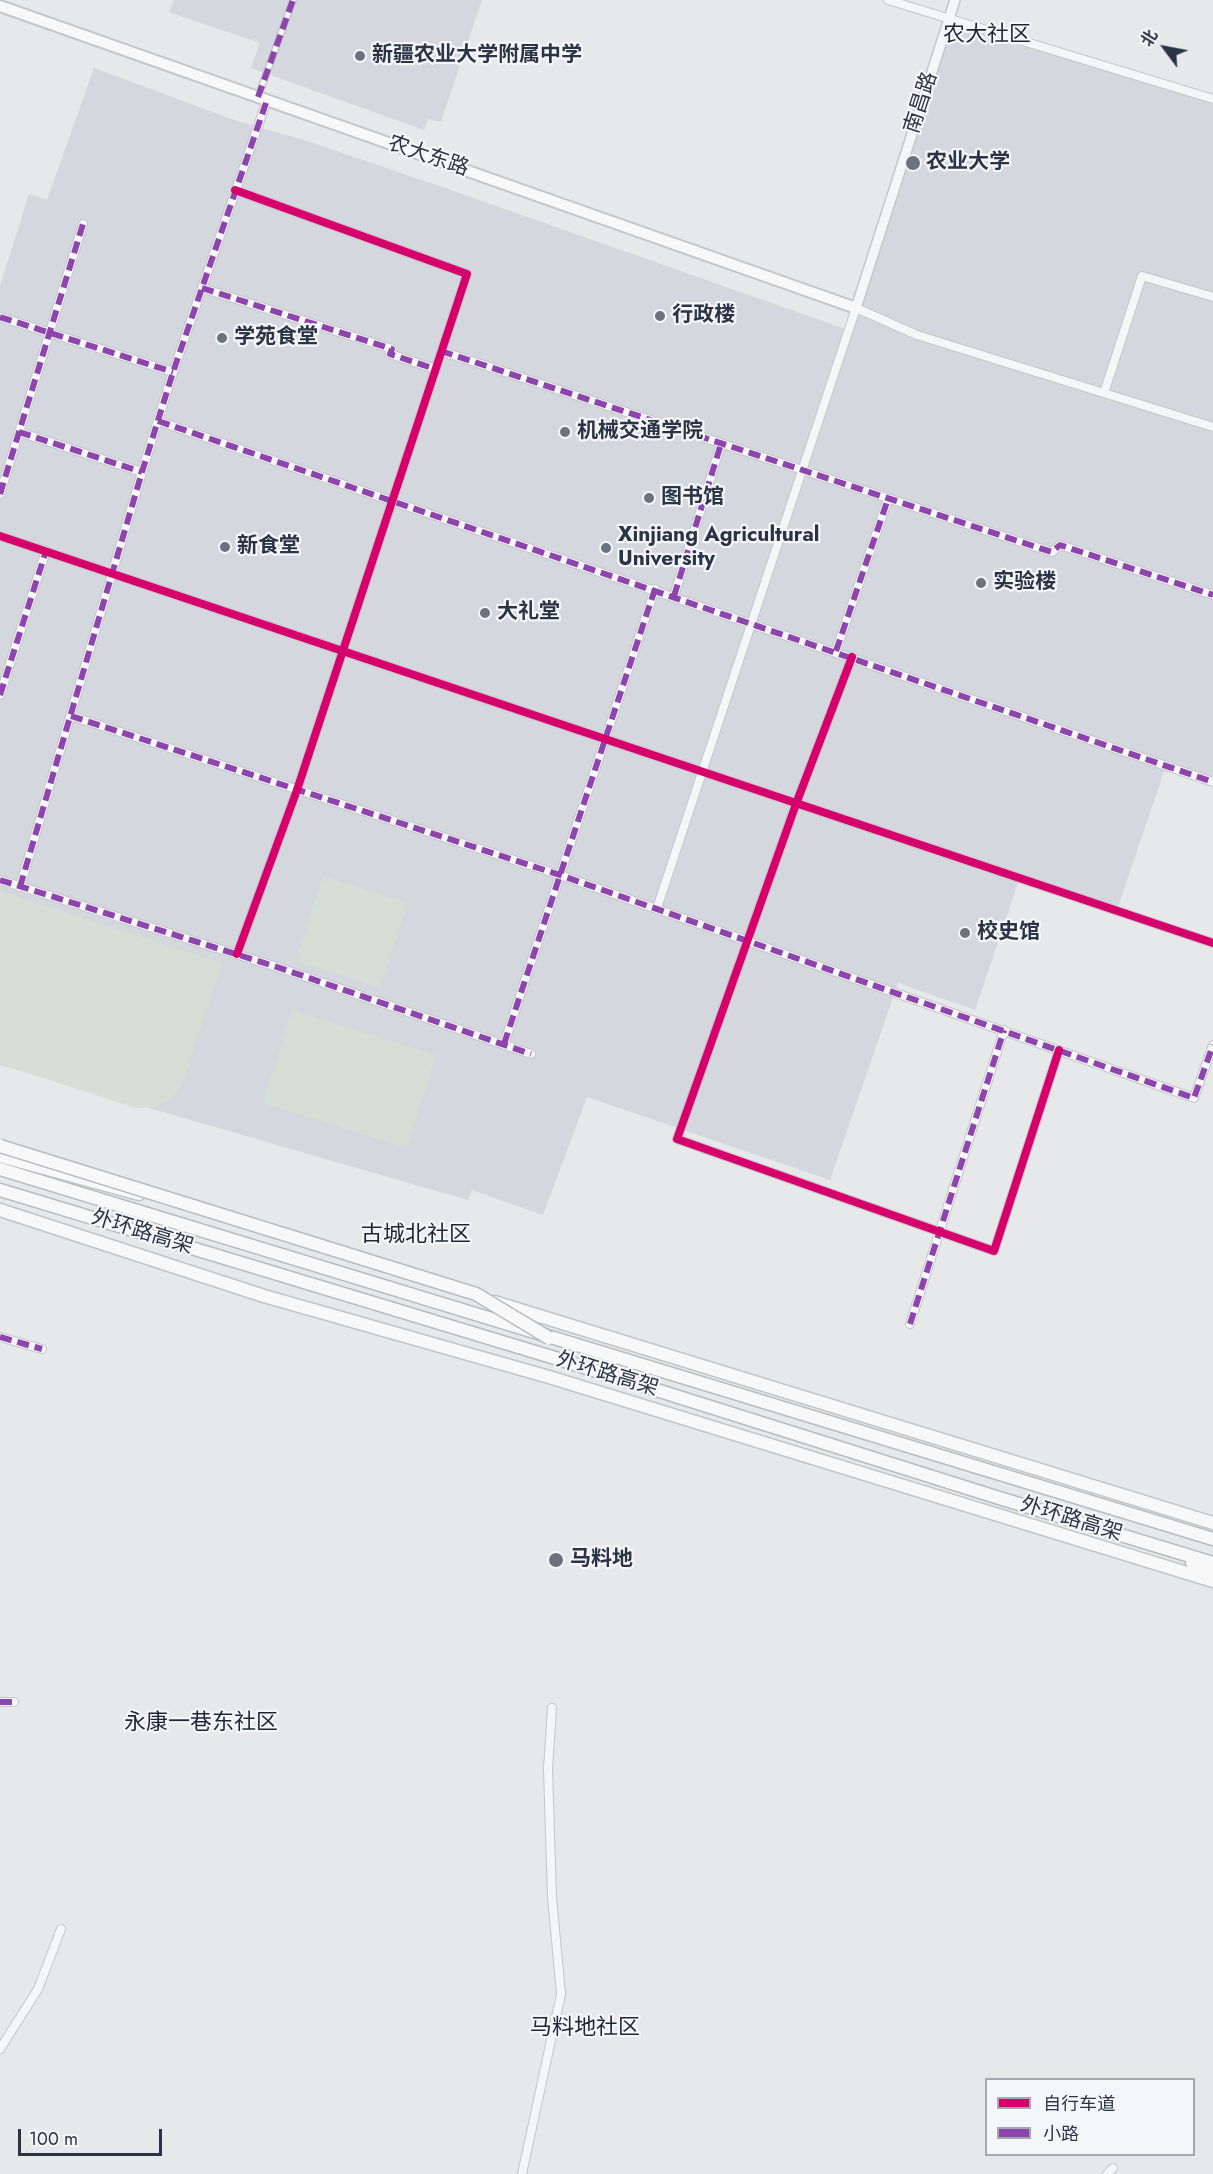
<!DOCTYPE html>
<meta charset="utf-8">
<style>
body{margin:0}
#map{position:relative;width:1213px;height:2174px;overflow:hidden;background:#e6e8ea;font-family:Jost,"Noto Sans SC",sans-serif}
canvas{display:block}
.legend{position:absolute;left:985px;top:2078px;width:210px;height:78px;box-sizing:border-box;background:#f4f6f9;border:2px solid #a4a8b1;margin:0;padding:8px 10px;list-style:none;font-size:18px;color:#2b3445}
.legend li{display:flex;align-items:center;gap:12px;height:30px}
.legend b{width:30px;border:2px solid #a4a8b1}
.north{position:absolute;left:1135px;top:18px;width:60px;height:60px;-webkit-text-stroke:4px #f4f6f9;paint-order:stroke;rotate:302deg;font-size:16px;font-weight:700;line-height:24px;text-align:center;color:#2b3445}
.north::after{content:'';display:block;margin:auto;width:21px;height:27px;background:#2b3445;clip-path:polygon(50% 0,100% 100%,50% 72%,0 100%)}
.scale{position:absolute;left:18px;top:2129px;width:144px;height:27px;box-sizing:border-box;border:3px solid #2b3445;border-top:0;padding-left:8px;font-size:18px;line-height:21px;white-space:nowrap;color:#2b3445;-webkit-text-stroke:4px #f4f6f9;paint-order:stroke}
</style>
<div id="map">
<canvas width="1213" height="2174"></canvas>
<ul class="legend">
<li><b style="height:8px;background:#d6006c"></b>自行车道</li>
<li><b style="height:8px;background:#8e44ad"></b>小路</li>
</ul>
<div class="north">北</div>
<div class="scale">100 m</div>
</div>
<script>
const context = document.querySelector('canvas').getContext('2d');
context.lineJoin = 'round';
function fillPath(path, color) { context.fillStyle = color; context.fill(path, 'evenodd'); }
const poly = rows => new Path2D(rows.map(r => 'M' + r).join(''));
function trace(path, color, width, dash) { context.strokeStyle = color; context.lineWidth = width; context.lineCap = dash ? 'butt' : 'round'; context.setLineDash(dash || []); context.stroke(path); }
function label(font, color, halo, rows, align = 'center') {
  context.font = font + ' Jost,"Noto Sans SC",sans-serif'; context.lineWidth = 4.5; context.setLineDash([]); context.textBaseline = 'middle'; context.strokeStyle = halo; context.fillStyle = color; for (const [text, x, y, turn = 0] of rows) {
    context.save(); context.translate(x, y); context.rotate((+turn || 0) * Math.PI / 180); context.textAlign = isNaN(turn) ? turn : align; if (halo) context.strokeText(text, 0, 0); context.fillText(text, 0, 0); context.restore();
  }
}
fillPath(poly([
 [174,0,482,0,441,122,428,119,424,130,251,68,260,43,169,12],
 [948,20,1213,97,1213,783,1166,766,1117,910,1020,877,975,1010,898,983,830,1180,587,1097,543,1215,472,1190,468,1200,0,1065,0,286,29,194,47,200,94,68,237,121,307,141,448,189,848,330]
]), '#d4d7dd');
fillPath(poly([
 [323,876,408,903,380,988,296,961],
 [0,891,222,963,184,1080,173,1098,156,1107,136,1108,0,1064],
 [292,1010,436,1055,407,1148,263,1103]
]), '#d6ded6');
const pedestrian = poly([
 [258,97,293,0]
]);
const minor = poly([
 [888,0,1213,99],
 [235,190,467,274,297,790,237,954],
 [202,288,392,349,390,354,435,369],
 [0,317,173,372],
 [441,351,1033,546,1052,552,1060,545,1213,595],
 [1104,393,1142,276,1213,297],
 [158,421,1213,782],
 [19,432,142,472],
 [0,494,83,224],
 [0,536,1213,943],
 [674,596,721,444],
 [836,651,888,499],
 [852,657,796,804,677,1139,994,1251,1059,1050],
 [0,695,46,551],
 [71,716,560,875,1194,1098,1213,1045],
 [0,880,277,967,531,1054],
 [20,887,142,472,173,372,267,100],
 [657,908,856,308,917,335,1213,427],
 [504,1044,655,589],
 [910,1324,1004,1030],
 [0,1337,42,1349],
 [0,1702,14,1702],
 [0,2049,38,1989,61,1929],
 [522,2174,561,1994,552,1897,548,1769,552,1708],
 [1107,2174,1113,2168]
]);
const tertiary = poly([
 [856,308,955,0]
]);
const secondary = poly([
 [0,6,856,308]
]);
const primary = poly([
 [0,1156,139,1194],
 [0,1210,264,1296,549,1377,1213,1581],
 [494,1302,1213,1523]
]);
const trunk = poly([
 [0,1169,1213,1539],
 [0,1190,555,1358,996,1497,1213,1563],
 [1192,1563,1213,1573]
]);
trace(pedestrian, '#c4c6c8', 8);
trace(minor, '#c4c6c8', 10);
trace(tertiary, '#c4c6c8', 12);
trace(secondary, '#c4c6c8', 14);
trace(primary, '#c2c5c8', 15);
trace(trunk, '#b8bbbf', 15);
trace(pedestrian, '#f5f6f7', 5);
trace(minor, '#f5f6f7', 8);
trace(tertiary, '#f5f6f7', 9);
trace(secondary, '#f8f8f8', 10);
trace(primary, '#f8f8f8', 12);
trace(trunk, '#f8f8f8', 12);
const trunkBridge = poly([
 [0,1146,476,1294,549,1338]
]);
trace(trunkBridge, '#b8bbbf', 15, []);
trace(trunkBridge, '#f8f8f8', 12);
trace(poly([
 [258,97,293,0],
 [202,288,392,349,390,354,435,369],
 [0,317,173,372],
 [441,351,1033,546,1052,552,1060,545,1213,595],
 [158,421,1213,782],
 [19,432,142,472],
 [0,494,83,224],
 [674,596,721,444],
 [836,651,888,499],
 [0,695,46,551],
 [71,716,560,875,1194,1098,1213,1045],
 [0,880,277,967,531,1054],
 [20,887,142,472,173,372,267,100],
 [504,1044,655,589],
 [910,1324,1004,1030],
 [0,1337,42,1349],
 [0,1702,14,1702]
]), '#8e44ad', 6, [12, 6]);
trace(poly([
 [235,190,467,274,297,790,237,954],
 [0,536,1213,943],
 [852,657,796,804,677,1139,994,1251,1059,1050]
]), '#d6006c', 8);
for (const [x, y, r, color] of [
 [360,56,6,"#6c737f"],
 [913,163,8,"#6c737f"],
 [660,316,6,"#6c737f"],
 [222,338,6,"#6c737f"],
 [565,432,6,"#6c737f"],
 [649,498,6,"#6c737f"],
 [225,547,6,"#6c737f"],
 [606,548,6,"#6c737f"],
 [981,583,6,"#6c737f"],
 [485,613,6,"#6c737f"],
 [965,933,6,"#6c737f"],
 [556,1560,8,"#6c737f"]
]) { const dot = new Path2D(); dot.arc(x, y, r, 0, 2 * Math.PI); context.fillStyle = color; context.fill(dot); trace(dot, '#f4f6f9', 2); }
label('bold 21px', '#2b3445', '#f4f6f9', [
 ["新疆农业大学附属中学",372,56],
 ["农业大学",926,163],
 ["行政楼",672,316],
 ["学苑食堂",234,338],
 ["机械交通学院",577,432],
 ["图书馆",661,498],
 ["Xinjiang Agricultural",618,536],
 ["University",618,560],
 ["新食堂",237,547],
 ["实验楼",993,583],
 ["大礼堂",497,613],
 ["校史馆",977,933],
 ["马料地",570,1560]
], 'left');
label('21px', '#2b3445', '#f4f6f9', [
 ["南昌路",922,103,-72],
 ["农大东路",428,157,19],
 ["外环路高架",142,1233,17],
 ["外环路高架",607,1375,17],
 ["外环路高架",1071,1520,17]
]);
label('22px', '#1d2536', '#f4f6f9', [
 ["农大社区",987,36],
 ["古城北社区",416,1236],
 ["永康一巷东社区",201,1724],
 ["马料地社区",585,2029]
]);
</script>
